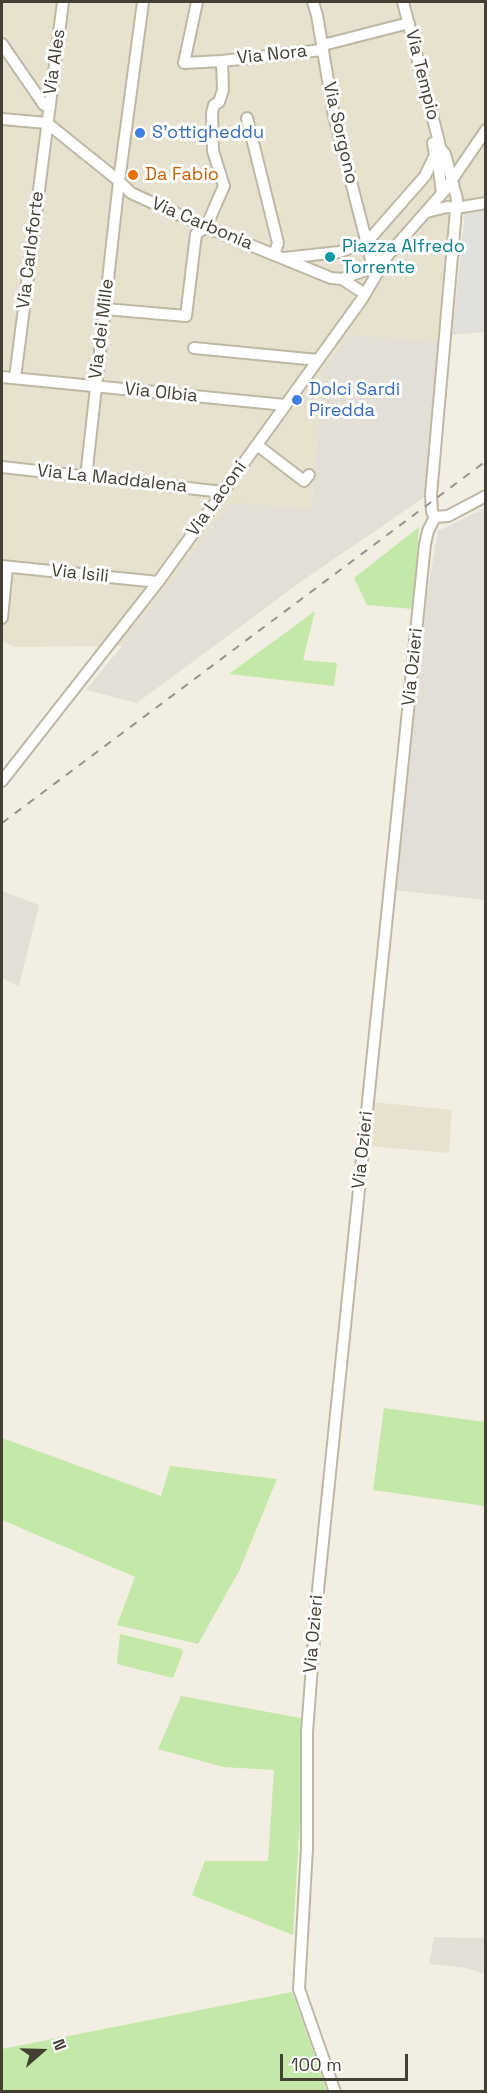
<!DOCTYPE html>
<style>
body{margin:0}
#map{position:relative;width:487px;height:2093px;overflow:hidden;background:#f2efe2;font-family:"Space Grotesk",sans-serif}
canvas{display:block}
.frame{position:absolute;inset:0;border:3px solid #433f32;pointer-events:none}
.north{position:absolute;left:12px;top:2021px;width:60px;height:60px;-webkit-text-stroke:4px #fff;paint-order:stroke;rotate:70deg;font-size:16px;font-weight:700;line-height:24px;text-align:center;color:#433f32}
.north::after{content:'';display:block;margin:auto;width:21px;height:27px;background:#433f32;clip-path:polygon(50% 0,100% 100%,50% 72%,0 100%)}
.scale{position:absolute;left:280px;top:2054px;width:128px;height:27px;box-sizing:border-box;border:3px solid #433f32;border-top:0;padding-left:8px;font-size:18px;line-height:21px;white-space:nowrap;color:#433f32;-webkit-text-stroke:4px #fff;paint-order:stroke}
</style>
<div id="map">
<canvas width="487" height="2093"></canvas>
<div class="frame"></div>
<div class="north">N</div>
<div class="scale">100 m</div>
</div>
<script>
const context = document.querySelector('canvas').getContext('2d');
context.lineJoin = 'round';
function fillPath(path, color) { context.fillStyle = color; context.fill(path, 'evenodd'); }
const poly = rows => new Path2D(rows.map(r => 'M' + r).join(''));
function trace(path, color, width, dash) { context.strokeStyle = color; context.lineWidth = width; context.lineCap = dash ? 'butt' : 'round'; context.setLineDash(dash || []); context.stroke(path); }
function label(font, color, halo, rows, align = 'center') {
  context.font = font + ' "Space Grotesk",sans-serif'; context.lineWidth = 6; context.setLineDash([]); context.textBaseline = 'middle'; context.strokeStyle = halo; context.fillStyle = color; for (const [text, x, y, turn = 0] of rows) {
    context.save(); context.translate(x, y); context.rotate((+turn || 0) * Math.PI / 180); context.textAlign = isNaN(turn) ? turn : align; if (halo) context.strokeText(text, 0, 0); context.fillText(text, 0, 0); context.restore();
  }
}
fillPath(poly([
 [2,2,485,2,485,203,456,208,444,343,323,372,311,509,230,504,122,646,15,647,2,641],
 [372,1102,452,1110,449,1153,368,1146]
]), '#e6e2cf');
fillPath(poly([
 [349,335,444,343,435,490,302,581,137,703,86,690,122,646,230,503,311,509,323,372],
 [485,508,485,900,394,890,403,733,438,531],
 [2,891,39,905,19,986,2,978],
 [434,1937,485,1938,485,1974,466,1968,429,1964]
]), '#e3dfd7');
fillPath(poly([
 [419,527,413,609,367,605,354,578],
 [315,611,303,660,337,663,334,686,229,674],
 [384,1408,485,1422,485,1506,373,1490],
 [2,1438,161,1496,170,1466,277,1479,239,1571,198,1644,117,1625,135,1577,2,1520],
 [120,1634,182,1649,183,1652,173,1678,117,1664],
 [181,1696,306,1719,293,1935,192,1895,205,1861,268,1861,274,1770,223,1767,158,1749],
 [292,1992,327,2091,2,2091,2,2049]
]), '#c3e8a8');
fillPath(poly([
 [485,207,485,332,452,335,465,210]
]), '#e2e0db');
const minor = poly([
 [197,2,184,63,222,61,322,50],
 [313,2,317,15,334,116,372,263],
 [403,2,439,142,440,148,438,162,442,193],
 [2,44,44,105,49,106],
 [323,45,409,23],
 [247,118,278,243,274,255],
 [2,119,47,123],
 [47,123,119,181,131,193,206,227,331,278,342,279,363,271,372,263,387,256],
 [456,208,486,203],
 [427,212,447,207,456,208],
 [284,258,339,252,367,242,425,176,435,155,433,143,439,142],
 [342,279,365,294],
 [105,309,186,316,196,234,206,227,224,186,213,151,212,113,214,105,219,102,223,90,222,61],
 [194,348,318,360],
 [2,377,285,405],
 [15,378,63,2],
 [257,445,304,481,309,475],
 [2,467,223,492],
 [86,477,119,181,143,2],
 [435,517,432,512,431,495,457,199,445,154,440,148],
 [435,517,448,516,486,496],
 [2,566,158,582],
 [2,618,7,567],
 [2,781,158,582,362,299,388,255,445,190,486,130],
 [335,2092,299,1989,307,1848,307,1732,317,1600,425,544,428,531,435,517]
]);
trace(minor, '#bdb8a4', 14);
trace(minor, '#fff', 10);
trace(poly([
 [2,823,486,461]
]), '#939393', 2, [8, 8]);
for (const [x, y, r, color] of [
 [140,133,6,"#3f7fe0"],
 [133,175,6,"#e8710a"],
 [330,257,6,"#0f9aa8"],
 [297,400,6,"#3f7fe0"]
]) { const dot = new Path2D(); dot.arc(x, y, r, 0, 2 * Math.PI); context.fillStyle = color; context.fill(dot); trace(dot, '#fff', 2); }
label('18px', '#433f32', '#fff', [
 ["Via Nora",272,55,-6],
 ["Via Ales",55,62,-82],
 ["Via Tempio",422,75,76],
 ["Via Sorgono",340,133,77],
 ["Via Carbonia",202,224,23],
 ["Via Carloforte",31,250,-83],
 ["Via dei Mille",102,329,-83],
 ["Via Olbia",161,393,6],
 ["Via La Maddalena",112,479,6],
 ["Via Laconi",217,499,-54],
 ["Via Isili",80,574,6],
 ["Via Ozieri",413,667,-84],
 ["Via Ozieri",363,1150,-84],
 ["Via Ozieri",314,1634,-85]
]);
label('18px', '#366cbe', '#fff', [
 ["S'ottigheddu",152,133],
 ["Dolci Sardi",309,390],
 ["Piredda",309,411]
], 'left');
label('18px', '#c56008', '#fff', [
 ["Da Fabio",145,175]
], 'left');
label('18px', '#0d838f', '#fff', [
 ["Piazza Alfredo",342,247],
 ["Torrente",342,268]
], 'left');
</script>
